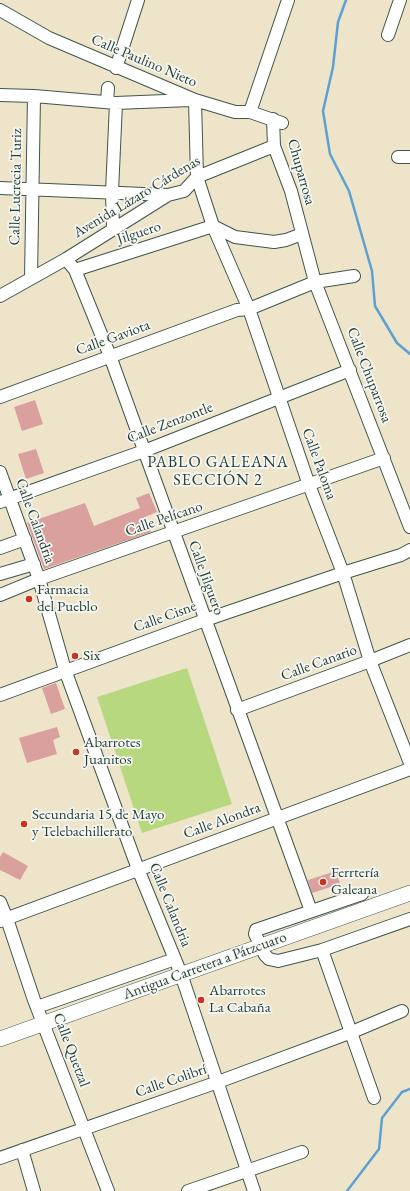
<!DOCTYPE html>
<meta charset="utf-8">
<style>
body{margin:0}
canvas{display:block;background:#eee4ca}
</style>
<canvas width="410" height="1191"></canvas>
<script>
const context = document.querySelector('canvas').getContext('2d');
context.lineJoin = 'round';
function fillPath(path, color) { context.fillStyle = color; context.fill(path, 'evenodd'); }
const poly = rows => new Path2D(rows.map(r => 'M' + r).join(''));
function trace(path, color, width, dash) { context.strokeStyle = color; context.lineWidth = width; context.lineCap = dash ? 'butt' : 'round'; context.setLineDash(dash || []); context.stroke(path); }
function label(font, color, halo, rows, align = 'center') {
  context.font = font + ' "EB Garamond",serif'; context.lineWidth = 3.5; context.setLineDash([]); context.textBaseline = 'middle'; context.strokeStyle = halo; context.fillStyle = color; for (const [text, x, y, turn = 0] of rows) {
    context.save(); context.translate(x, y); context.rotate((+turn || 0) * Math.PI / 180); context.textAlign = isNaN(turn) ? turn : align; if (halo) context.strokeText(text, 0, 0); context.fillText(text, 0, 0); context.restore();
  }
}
fillPath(poly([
 [187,668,232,804,142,833,97,697]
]), '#b8d87f');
trace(poly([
 [346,0,338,22,333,67,323,111,330,154,349,191,372,271,375,306,397,343,410,354],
 [347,1191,379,1149,382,1118,402,1092,410,1089]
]), '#5ca1d1', 2.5);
fillPath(poly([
 [35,400,43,424,22,431,14,407],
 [36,449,44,473,26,479,18,454],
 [149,493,157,512,145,517,151,532,44,569,27,523,85,503,94,526,140,508,136,498],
 [56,683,65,709,51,714,42,688],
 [57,727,60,737,53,740,57,754,27,763,19,738],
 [3,852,28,866,20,880,0,870,0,857],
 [336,871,340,884,312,893,308,880]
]), '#daa09d');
const minor = poly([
 [0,10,49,38,195,100,235,112,250,112,282,123],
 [388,35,400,0],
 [116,68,138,0],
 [0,95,34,96,116,103,190,100],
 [195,100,197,177,213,226,249,309,309,485,343,573,370,661,410,763],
 [107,102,108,88],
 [250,112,288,0],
 [273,119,274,146,291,191,315,282,410,527],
 [398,157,410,157],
 [0,188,168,195],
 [113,228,112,192,116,103],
 [66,259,75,270,110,356,311,911],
 [75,270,213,226,235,237,274,242,286,240,302,234],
 [31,278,34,96],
 [0,296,66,259,168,195,184,191,197,177,274,146],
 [0,397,237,310,249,309,315,282,354,276],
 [0,472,39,579,65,670,138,869,181,974,254,1191],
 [0,502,144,451,350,370],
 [0,548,25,539],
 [0,574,34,564],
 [0,595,39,579,384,458],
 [0,695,205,620,343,573,401,555,410,550],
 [237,710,370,661,410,645],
 [362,894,256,930,255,934,265,955,269,959,278,961,322,950,410,919],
 [0,902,7,919,34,1000,108,1191],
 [0,921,410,769],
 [322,950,374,1098],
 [37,1007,175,959],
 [22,1150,34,1191],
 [0,1158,218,1082,352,1032,402,1011],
 [188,1191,302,1152]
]);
const major = poly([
 [0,1039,410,893]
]);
trace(minor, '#3e564a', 14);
trace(major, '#3e564a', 16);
trace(minor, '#fff', 12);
trace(major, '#fff', 15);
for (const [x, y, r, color] of [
 [29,599,4,"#c8321e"],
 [75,656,4,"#c8321e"],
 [76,752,4,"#c8321e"],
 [24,824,4,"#c8321e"],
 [323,882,4,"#c8321e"],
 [201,1000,4,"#c8321e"]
]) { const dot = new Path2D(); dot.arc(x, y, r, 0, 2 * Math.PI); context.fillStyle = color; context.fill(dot); trace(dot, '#f6f6f2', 1.5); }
label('15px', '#1f3d34', '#f6f6f2', [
 ["Calle Paulino Nieto",144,61,23],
 ["Chuparrosa",301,172,74],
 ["Calle Lucrecia Turiz",16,187,-89],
 ["Avenida Lázaro Cárdenas",137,197,-31],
 ["Jilguero",139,233,-18],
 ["Calle Gaviota",113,338,-20],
 ["Calle Chuparrosa",369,375,69],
 ["Calle Zenzontle",170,423,-21],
 ["Calle Paloma",319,464,70],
 ["Calle Pelícano",164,519,-19],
 ["Calle Calandria",35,521,70],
 ["Calle Jilguero",206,578,70],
 ["Calle Cisne",165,617,-20],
 ["Calle Canario",319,663,-20],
 ["Calle Alondra",222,821,-20],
 ["Calle Calandria",170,905,68],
 ["Antigua Carretera a Pátzcuaro",205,966,-20],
 ["Calle Quetzal",71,1050,69],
 ["Calle Colibrí",171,1081,-19]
]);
label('15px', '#1f3d34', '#f6f6f2', [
 ["Farmacia",37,590],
 ["del Pueblo",37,607],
 ["Six",83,656],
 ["Abarrotes",84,743],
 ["Juanitos",84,760],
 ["Secundaria 15 de Mayo",32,815],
 ["y Telebachillerato",32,832],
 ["Ferrtería",331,873],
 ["Galeana",331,890],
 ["Abarrotes",209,991],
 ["La Cabaña",209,1008]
], 'left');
context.letterSpacing = '1px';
label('16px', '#1f3d34', '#f6f6f2', [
 ["PABLO GALEANA",218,463],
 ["SECCIÓN 2",218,481]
]);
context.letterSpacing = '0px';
</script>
